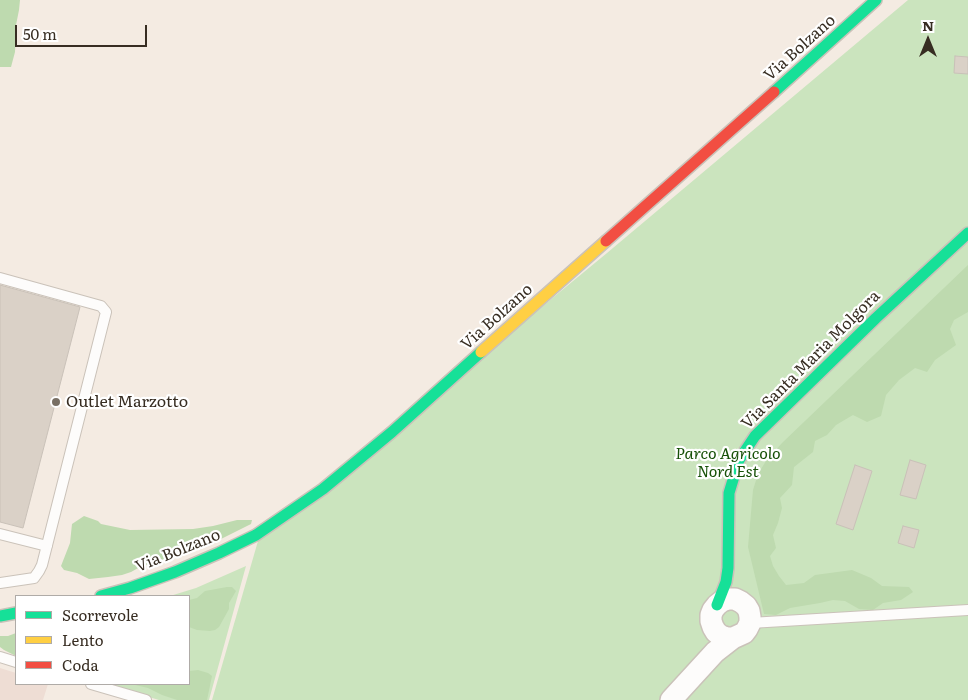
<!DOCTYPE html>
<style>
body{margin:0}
#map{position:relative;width:968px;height:700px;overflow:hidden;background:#f4ebe2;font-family:Literata,serif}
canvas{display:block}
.legend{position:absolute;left:15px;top:595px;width:175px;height:90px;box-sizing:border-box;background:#fff;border:1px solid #afaba7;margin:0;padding:6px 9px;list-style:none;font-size:15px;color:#372d22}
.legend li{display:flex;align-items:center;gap:10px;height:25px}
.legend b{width:25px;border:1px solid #afaba7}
.north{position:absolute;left:903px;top:15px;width:50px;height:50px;-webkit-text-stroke:4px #fff;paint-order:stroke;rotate:0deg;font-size:14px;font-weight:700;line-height:20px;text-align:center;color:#372d22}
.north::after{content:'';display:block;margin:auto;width:18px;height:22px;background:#372d22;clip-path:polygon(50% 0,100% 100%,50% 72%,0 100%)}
.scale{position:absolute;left:15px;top:25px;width:132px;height:22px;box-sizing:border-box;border:2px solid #372d22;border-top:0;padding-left:6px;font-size:15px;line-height:18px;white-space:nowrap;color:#372d22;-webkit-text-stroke:4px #fff;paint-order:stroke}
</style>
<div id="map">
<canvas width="968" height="700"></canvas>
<ul class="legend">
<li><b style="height:6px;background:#16e098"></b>Scorrevole</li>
<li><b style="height:6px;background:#ffcf43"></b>Lento</li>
<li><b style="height:6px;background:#f24e42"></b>Coda</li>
</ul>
<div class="north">N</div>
<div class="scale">50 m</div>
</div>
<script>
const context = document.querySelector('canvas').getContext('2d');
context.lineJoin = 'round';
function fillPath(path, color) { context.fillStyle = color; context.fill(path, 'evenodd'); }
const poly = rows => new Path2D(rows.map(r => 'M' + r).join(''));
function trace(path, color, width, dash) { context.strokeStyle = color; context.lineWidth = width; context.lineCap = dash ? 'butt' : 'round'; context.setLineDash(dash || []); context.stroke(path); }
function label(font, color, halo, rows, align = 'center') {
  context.font = font + ' Literata,serif'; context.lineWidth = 4.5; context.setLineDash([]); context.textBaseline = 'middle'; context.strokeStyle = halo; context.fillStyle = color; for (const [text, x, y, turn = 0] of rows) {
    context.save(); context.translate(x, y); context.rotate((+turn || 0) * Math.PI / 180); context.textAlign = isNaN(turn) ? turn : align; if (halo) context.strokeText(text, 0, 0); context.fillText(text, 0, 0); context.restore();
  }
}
fillPath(poly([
 [0,668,16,673,16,684,48,684,43,700,0,700]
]), '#eeddd4');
fillPath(poly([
 [908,0,968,0,968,700,212,700,258,541,607,253],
 [246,566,209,700,159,700,106,684,189,684,189,596,170,596,196,588]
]), '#cbe4be');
fillPath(poly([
 [0,0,20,0,19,10,16,25,15,52,11,67,0,67],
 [968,265,968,312,954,320,950,329,956,345,935,360,927,372,915,368,899,380,886,395,881,416,867,422,853,415,836,425,827,435,815,441,813,452,794,467,792,485,780,498,782,508,778,523,773,535,776,548,770,556,773,566,779,576,786,585,804,583,815,575,852,570,871,578,882,586,909,587,913,592,901,600,883,603,873,610,859,609,845,601,833,600,820,603,790,608,776,615,764,614,748,547,753,490,758,474,766,461,782,443],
 [84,516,98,521,101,524,130,530,193,529,213,526,237,520,252,520,251,524,221,539,206,543,193,549,174,555,165,559,140,567,131,572,122,575,108,577,89,579,77,573,64,570,61,566,70,543,72,524],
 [227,587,232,587,236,591,229,603,229,609,219,627,215,630,210,631,197,630,189,627,189,600,197,598,205,591],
 [16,633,16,656,4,650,0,647,0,636,8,636],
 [198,670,208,673,212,676,207,700,177,700,162,695,148,688,131,684,189,684,189,671]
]), '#bedaaf');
const building = poly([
 [955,56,968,57,968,74,954,73,955,56],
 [0,285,80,307,23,528,0,522,0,285],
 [910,460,926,465,916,499,900,495,910,460],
 [855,465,872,471,853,530,836,524,855,465],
 [903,526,919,530,914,548,898,543,903,526]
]);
fillPath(building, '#dad1c7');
trace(building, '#c9c1b8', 1);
const lane = poly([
 [0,278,101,306,106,312,42,565,39,571,34,578,0,583],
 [0,534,47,546],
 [750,623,968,610],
 [0,657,16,662],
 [91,684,146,700]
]);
const street = poly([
 [671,700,715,652,733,638,744,633,747,629,750,623,750,617,749,611,746,606,741,602,735,599,728,599,722,601,717,605,713,610,711,615,711,621,713,627,716,632,721,636,727,638,733,638]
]);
const fast = poly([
 [774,92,876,0],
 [101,596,130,588,175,572,219,553,256,535,323,489,392,432,481,352],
 [717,605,726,582,728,568,729,493,739,460,755,436,876,318,968,233],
 [0,616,16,613]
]);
const slow = poly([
 [481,352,606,241]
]);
const jam = poly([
 [606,241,774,92]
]);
trace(lane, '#cac2b9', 12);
trace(street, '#cac2b9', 24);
trace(fast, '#cac2b9', 14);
trace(slow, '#cac2b9', 14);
trace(jam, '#cac2b9', 14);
trace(lane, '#fdfcfb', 10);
trace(street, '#fdfcfb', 21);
trace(fast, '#16e098', 11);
trace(slow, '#ffcf43', 11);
trace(jam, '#f24e42', 11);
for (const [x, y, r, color] of [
 [56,402,5,"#797065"]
]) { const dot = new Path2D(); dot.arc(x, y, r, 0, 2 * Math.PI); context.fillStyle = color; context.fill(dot); trace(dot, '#fff', 2); }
label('16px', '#372d22', '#fff', [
 ["Via Bolzano",800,48,-42],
 ["Via Bolzano",497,317,-42],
 ["Via Santa Maria Molgora",811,360,-45],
 ["Via Bolzano",178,551,-22]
]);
label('16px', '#372d22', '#fff', [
 ["Outlet Marzotto",66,402]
], 'left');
label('italic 16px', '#165007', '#fff', [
 ["Parco Agricolo",728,454],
 ["Nord Est",728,472]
]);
</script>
